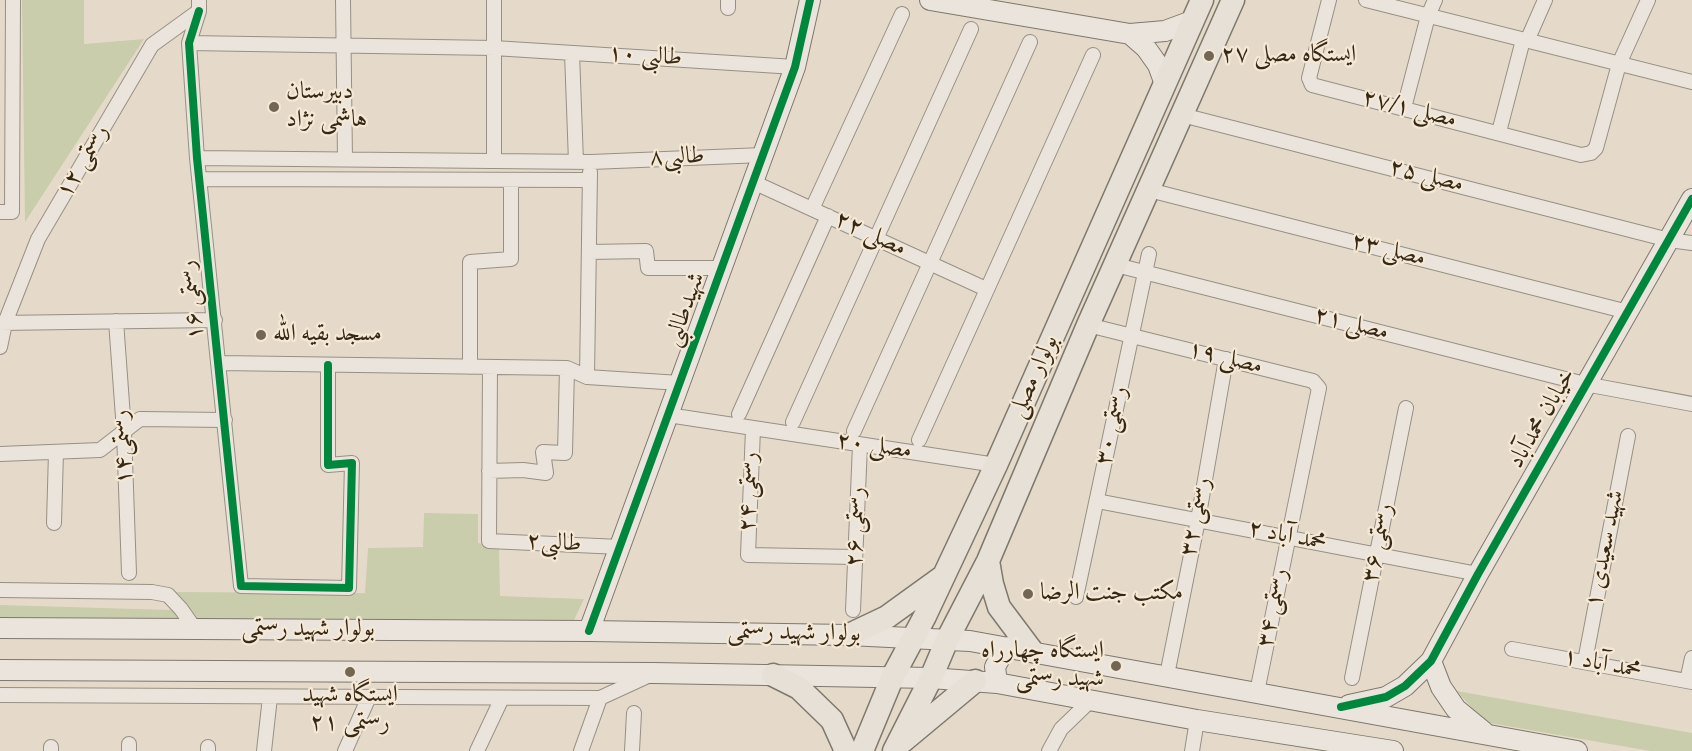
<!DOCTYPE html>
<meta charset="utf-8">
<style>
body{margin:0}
canvas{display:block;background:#e5dac9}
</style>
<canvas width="1692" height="751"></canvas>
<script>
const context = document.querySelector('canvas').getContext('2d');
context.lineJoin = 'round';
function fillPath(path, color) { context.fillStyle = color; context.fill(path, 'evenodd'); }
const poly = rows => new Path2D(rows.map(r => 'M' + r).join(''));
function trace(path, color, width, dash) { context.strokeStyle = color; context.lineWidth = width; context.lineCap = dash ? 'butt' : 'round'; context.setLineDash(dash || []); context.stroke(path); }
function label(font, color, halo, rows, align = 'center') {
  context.font = font + ' "IM FELL DW Pica",Amiri,serif'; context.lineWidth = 4.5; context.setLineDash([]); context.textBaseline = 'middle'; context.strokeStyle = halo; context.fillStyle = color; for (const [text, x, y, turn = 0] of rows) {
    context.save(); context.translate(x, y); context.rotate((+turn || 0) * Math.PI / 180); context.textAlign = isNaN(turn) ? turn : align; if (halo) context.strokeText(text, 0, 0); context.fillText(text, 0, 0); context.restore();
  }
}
fillPath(poly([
 [22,0,84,0,84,44,144,39,25,222],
 [424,513,478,514,478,543,499,546,500,596,584,599,574,620,0,617,0,605,171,610,172,592,365,593,368,548,423,547],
 [1457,691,1692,733,1692,751,1650,751,1484,722]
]), '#cacdac');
const street = poly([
 [343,0,345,159],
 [494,0,494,161],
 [1329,0,1309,78,1312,85,1581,155,1591,153,1596,148,1619,64,1648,0],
 [1366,0,1692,82],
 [728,8,728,0],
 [199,11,189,43,197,158,241,586,349,588,352,463,328,465,328,365],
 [1527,41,1545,0],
 [189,43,494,48,795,67],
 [572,53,576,162],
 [1404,108,1428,16,1435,0],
 [1182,115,1669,240,1692,243],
 [1499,132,1523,40],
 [197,158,591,162,763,155],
 [200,179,590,180],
 [753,182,986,289],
 [1149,190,1628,312],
 [812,209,902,14],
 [0,212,12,212,13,0],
 [589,252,646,251,648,268,722,268],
 [1116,265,1585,384,1692,404],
 [116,321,124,431,129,573],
 [0,323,215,320],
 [1088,325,1313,381,1319,388,1257,692],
 [0,347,5,323,38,239,152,45,199,11,199,0],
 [220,363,567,368,587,377,680,383],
 [470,367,470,262,511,259,511,180],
 [490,367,489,541,620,547],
 [587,377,590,172],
 [739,414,828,216],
 [668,415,996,465],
 [793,422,971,29],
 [753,429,748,555,855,557],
 [854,431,1030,42],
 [919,440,1093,55],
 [0,454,100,450,140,419,225,420],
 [489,471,523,470,546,473,543,452,565,453,567,368],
 [1097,501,1478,574],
 [54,523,56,452],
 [0,590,152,592,168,595,181,609,195,629],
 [1076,597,1149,254],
 [853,610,860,445],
 [1512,649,1692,682],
 [1585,661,1628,436],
 [1167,675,1198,520,1226,359],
 [1352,678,1406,408],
 [1687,681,1692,658],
 [0,695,600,698,650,675],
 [129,744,129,751],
 [51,747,51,751],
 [208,747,208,751],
 [264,751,270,697],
 [345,751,369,697],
 [477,751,502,698],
 [581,751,600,698],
 [632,751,634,713],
 [1049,751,1061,729,1091,700],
 [1192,751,1197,720]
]);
const secondary = poly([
 [930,0,1130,34,1165,31,1192,21],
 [1130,34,1146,48,1158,65,1165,84],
 [0,628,589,631,849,635,970,641,1577,751],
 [589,631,795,67,810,0],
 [1431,661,1441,687,1456,709,1484,732],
 [0,670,654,673,931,678,997,683,1197,720,1393,751],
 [997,683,995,667,1003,652,1009,647],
 [1349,705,1386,697,1405,686,1431,661,1478,574,1692,199]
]);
const primary = poly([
 [988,561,992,584,999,607,1032,651],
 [849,635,887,617,941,578],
 [773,675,799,688,832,720,846,751],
 [903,741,975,681],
 [862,751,893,676,925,616,996,465,1202,0],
 [894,751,931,678,947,640,988,561,1088,325,1233,0]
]);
trace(street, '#989084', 16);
trace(secondary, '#7f786d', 22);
trace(primary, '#7f786d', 25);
trace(street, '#eae4dc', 14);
trace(secondary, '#eae4dc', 20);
trace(primary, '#e6e0d7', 22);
trace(poly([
 [199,11,189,43,197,158,241,586,349,588,352,463,328,465,328,365],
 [589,631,795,67,810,0],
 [1341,707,1386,697,1405,686,1431,661,1478,574,1692,199]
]), '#00873e', 8);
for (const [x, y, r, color] of [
 [1209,56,6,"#736655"],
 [274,107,6,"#736655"],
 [261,335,6,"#736655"],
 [1028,594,6,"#736655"],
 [1116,666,6,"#736655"],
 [350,672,6,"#736655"]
]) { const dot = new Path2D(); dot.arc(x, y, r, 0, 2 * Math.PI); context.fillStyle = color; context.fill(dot); trace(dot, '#f5e8d5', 2); }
label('24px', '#352817', '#f5e8d5', [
 ["ایستگاه مصلی ۲۷",1221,56],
 ["دبیرستان",286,93],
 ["هاشمی نژاد",286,121],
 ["مسجد بقیه الله",273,335],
 ["مكتب جنت الرضا",1040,594],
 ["ایستگاه چهارراه",1104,652,"right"],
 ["شهید رستمی",1104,680,"right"],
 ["ایستگاه شهید",350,696,"center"],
 ["رستمی ۲۱",350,724,"center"]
], 'left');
label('24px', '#352817', '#f5e8d5', [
 ["طالبی ۱۰",645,57,4],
 ["مصلی ۲۷/۱",1409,110,14],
 ["طالبی۸",677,158,-2],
 ["رستمی ۱۲",84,162,-60],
 ["مصلی ۲۵",1426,177,14],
 ["مصلی ۲۲",870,235,25],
 ["مصلی ۲۳",1388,251,14],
 ["رستمی ۱۶",193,300,-96],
 ["شهیدطالبی",686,310,-70],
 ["مصلی ۲۱",1351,325,14],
 ["مصلی ۱۹",1225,359,14],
 ["بولوار مصلی",1035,377,-66],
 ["خیابان محمدآباد",1543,419,-60],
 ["رستمی ۳۰",1113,426,-78],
 ["رستمی۱۴",124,447,-93],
 ["مصلی ۲۰",874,447,8],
 ["رستمی ۲۴",750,492,-88],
 ["رستمی ۳۲",1197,517,-79],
 ["رستمی ۲۶",857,527,-88],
 ["محمد آباد ۲",1287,537,11],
 ["رستمی ۳۶",1379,543,-79],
 ["طالبی۲",554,544,3],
 ["شهید سعیدی ۱",1606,549,-79],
 ["رستمی ۳۴",1274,608,-79],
 ["بولوار شهید رستمی",308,630],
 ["بولوار شهید رستمی",794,634,1],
 ["محمد آباد ۱",1602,665,11]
]);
</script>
